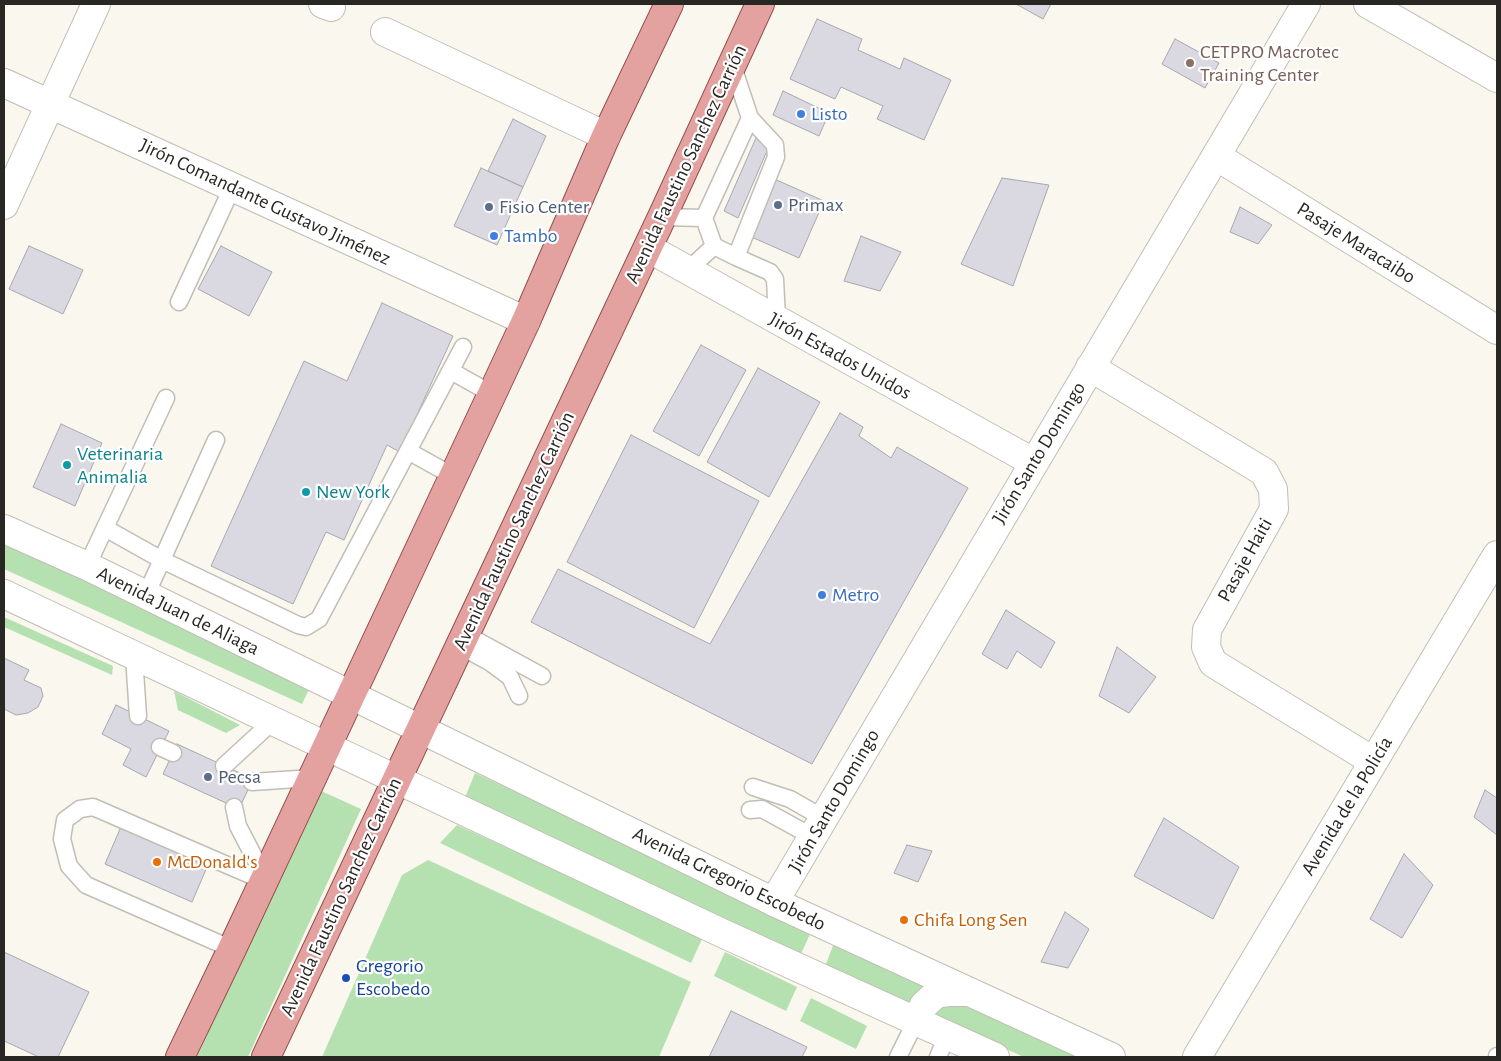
<!DOCTYPE html>
<meta charset="utf-8">
<style>
body{margin:0}
#map{position:relative;width:1501px;height:1061px;overflow:hidden;background:#faf7ee;font-family:"Alegreya Sans",sans-serif}
canvas{display:block}
.frame{position:absolute;inset:0;border:5px solid #282724;pointer-events:none}
</style>
<div id="map">
<canvas width="1501" height="1061"></canvas>
<div class="frame"></div>
</div>
<script>
const context = document.querySelector('canvas').getContext('2d');
context.lineJoin = 'round';
function fillPath(path, color) { context.fillStyle = color; context.fill(path, 'evenodd'); }
const poly = rows => new Path2D(rows.map(r => 'M' + r).join(''));
function trace(path, color, width, dash) { context.strokeStyle = color; context.lineWidth = width; context.lineCap = dash ? 'butt' : 'round'; context.setLineDash(dash || []); context.stroke(path); }
function label(font, color, halo, rows, align = 'center') {
  context.font = font + ' "Alegreya Sans",sans-serif'; context.lineWidth = 4.5; context.setLineDash([]); context.textBaseline = 'middle'; context.strokeStyle = halo; context.fillStyle = color; for (const [text, x, y, turn = 0] of rows) {
    context.save(); context.translate(x, y); context.rotate((+turn || 0) * Math.PI / 180); context.textAlign = isNaN(turn) ? turn : align; if (halo) context.strokeText(text, 0, 0); context.fillText(text, 0, 0); context.restore();
  }
}
fillPath(poly([
 [4,541,312,683,302,704,4,569],
 [4,617,113,666,112,675,4,627],
 [174,691,240,725,226,733,178,710],
 [475,773,812,930,800,956,464,800],
 [319,790,361,809,248,1057,197,1057],
 [457,825,703,937,691,963,440,843],
 [428,860,691,982,659,1057,322,1057,402,875],
 [834,943,932,989,917,1009,823,972],
 [725,952,797,987,786,1011,714,976],
 [943,994,1081,1057,1024,1057,933,1017],
 [811,998,867,1026,856,1049,800,1021]
]), '#b5e1b1');
const building = poly([
 [1016,4,1051,4,1043,19,1016,4],
 [817,19,862,39,858,50,900,69,904,58,951,80,924,140,877,119,883,106,841,87,835,99,790,79,817,19],
 [1175,39,1219,63,1205,88,1162,64,1175,39],
 [783,91,829,113,819,136,773,115,783,91],
 [513,119,546,136,523,187,488,171,513,119],
 [756,138,770,144,738,218,724,211,756,138],
 [481,168,523,187,497,245,454,226,481,168],
 [772,178,824,201,799,258,747,235,772,178],
 [1002,178,1049,185,1013,286,961,264,1002,178],
 [1240,207,1272,225,1258,244,1230,232,1240,207],
 [861,236,901,252,880,291,844,281,861,236],
 [29,246,83,270,63,314,9,289,29,246],
 [221,246,272,272,249,316,198,289,221,246],
 [382,303,453,336,400,452,387,445,344,540,326,532,293,604,211,566,304,361,347,381,382,303],
 [701,345,746,370,699,456,653,431,701,345],
 [758,368,820,402,769,497,707,462,758,368],
 [840,413,863,427,859,436,891,458,897,447,968,488,812,764,531,622,558,569,710,644,840,413],
 [61,424,102,443,75,506,33,487,61,424],
 [631,435,759,501,694,628,567,562,631,435],
 [1006,610,1055,642,1041,668,1017,651,1007,669,982,654,1006,610],
 [1117,647,1156,677,1129,713,1099,696,1117,647],
 [4,658,29,670,24,680,41,688,43,696,38,707,28,713,16,715,4,709,4,658],
 [116,705,169,731,146,777,123,765,131,749,102,734,116,705],
 [177,744,253,779,239,809,163,774,177,744],
 [1485,790,1497,798,1497,835,1474,817,1485,790],
 [1164,818,1239,867,1213,919,1134,876,1164,818],
 [123,822,210,860,192,902,105,864,123,822],
 [907,845,932,851,918,882,894,873,907,845],
 [1404,854,1433,885,1402,938,1370,919,1404,854],
 [1065,912,1089,929,1068,968,1041,962,1065,912],
 [4,952,89,992,58,1057,39,1057,4,1041,4,952],
 [731,1011,807,1047,802,1057,709,1057,731,1011]
]);
fillPath(building, '#dad9e1');
trace(building, '#a8a7af', 1);
const lane = poly([
 [662,217,704,218,750,118,732,64],
 [704,218,714,246],
 [736,257,776,157,775,145,750,118],
 [687,271,714,246,736,257,770,272,775,279,777,320],
 [179,302,232,188],
 [451,371,492,394],
 [408,451,453,476],
 [105,528,162,560,298,625,306,627,319,619,463,347],
 [87,566,166,398],
 [146,595,216,440],
 [465,634,542,676],
 [460,646,491,663,510,677,519,696],
 [134,656,138,716],
 [160,747,173,753],
 [224,766,273,721],
 [252,782,312,778],
 [753,787,790,799,823,818],
 [234,807,238,826,265,878],
 [750,810,762,809,813,837],
 [232,949,86,885,69,866,62,839,65,820,80,809,93,807,264,881],
 [898,1057,916,1021],
 [938,1057,947,1035],
 [1497,1057,1497,1056]
]);
const street = poly([
 [323,4,331,7],
 [1368,4,1497,78],
 [385,32,606,136],
 [4,83,526,321],
 [1216,156,1497,330],
 [4,205,96,4],
 [648,248,1033,462],
 [1090,367,1264,472,1273,489,1274,509,1207,630,1206,647,1213,663,1373,761],
 [774,902,1306,4]
]);
const secondary = poly([
 [4,529,87,566,774,902,1111,1057],
 [4,594,722,933,995,1057],
 [916,1021,924,1005,936,994,950,992,969,992],
 [1197,1057,1497,555]
]);
const primary = poly([
 [180,1057,232,949,492,394,526,321,606,136,669,4],
 [266,1057,662,217,760,4]
]);
trace(lane, '#c2beb6', 19);
trace(street, '#c2beb6', 30);
trace(secondary, '#c2beb6', 30);
trace(primary, '#964f4b', 30);
trace(lane, '#fff', 16);
trace(street, '#fff', 28);
trace(secondary, '#fff', 28);
trace(primary, '#e3a2a0', 28);
for (const [x, y, r, color] of [
 [1190,63,5,"#8d6e63"],
 [801,114,5,"#3f7fe0"],
 [778,205,5,"#5c6f8a"],
 [489,207,5,"#5c6f8a"],
 [494,236,5,"#3f7fe0"],
 [67,465,5,"#0f9aa8"],
 [306,492,5,"#0f9aa8"],
 [822,595,5,"#3f7fe0"],
 [208,777,5,"#5c6f8a"],
 [157,862,5,"#e8710a"],
 [904,920,5,"#e8710a"],
 [346,978,5,"#1a4fb4"]
]) { const dot = new Path2D(); dot.arc(x, y, r, 0, 2 * Math.PI); context.fillStyle = color; context.fill(dot); trace(dot, '#fff', 2); }
label('20px', '#785e54', '#fff', [
 ["CETPRO Macrotec",1200,52],
 ["Training Center",1200,75]
], 'left');
label('20px', '#366cbe', '#fff', [
 ["Listo",811,114],
 ["Tambo",504,236],
 ["Metro",832,595]
], 'left');
label('20px', '#282724', '#fff', [
 ["Avenida Faustino Sanchez Carrión",686,164,-65],
 ["Jirón Comandante Gustavo Jiménez",265,202,25],
 ["Pasaje Maracaibo",1356,243,32],
 ["Jirón Estados Unidos",840,356,29],
 ["Jirón Santo Domingo",1039,453,-59],
 ["Avenida Faustino Sanchez Carrión",514,531,-65],
 ["Pasaje Haiti",1245,560,-61],
 ["Avenida Juan de Aliaga",178,611,26],
 ["Jirón Santo Domingo",834,801,-60],
 ["Avenida de la Policía",1347,806,-59],
 ["Avenida Gregorio Escobedo",729,879,26],
 ["Avenida Faustino Sanchez Carrión",341,897,-65]
]);
label('20px', '#4e5e75', '#fff', [
 ["Primax",788,205],
 ["Fisio Center",499,207],
 ["Pecsa",218,777]
], 'left');
label('20px', '#0d838f', '#fff', [
 ["Veterinaria",77,454],
 ["Animalia",77,477],
 ["New York",316,492]
], 'left');
label('20px', '#c56008', '#fff', [
 ["McDonald's",167,862],
 ["Chifa Long Sen",914,920]
], 'left');
label('20px', '#164399', '#fff', [
 ["Gregorio",356,966],
 ["Escobedo",356,989]
], 'left');
</script>
